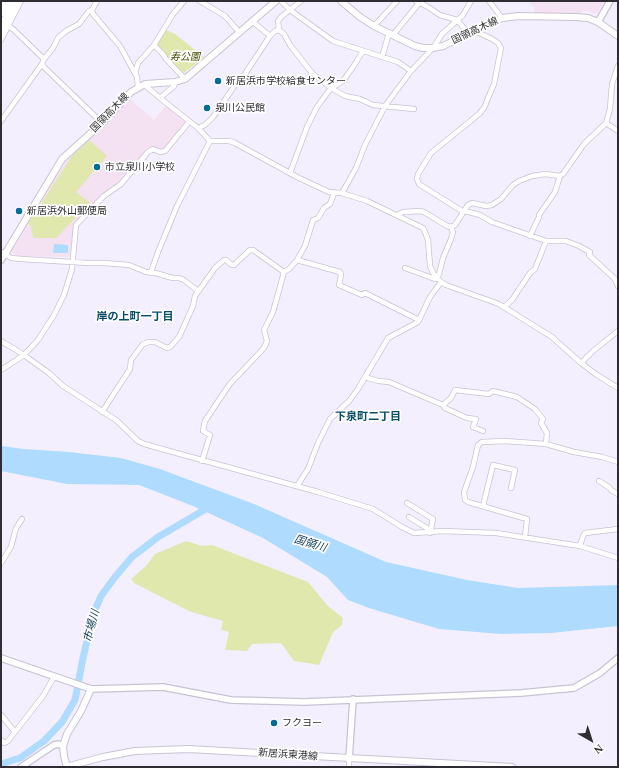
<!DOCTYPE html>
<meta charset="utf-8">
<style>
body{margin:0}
#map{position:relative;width:619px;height:768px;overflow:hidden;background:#f4efff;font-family:"Times New Roman",serif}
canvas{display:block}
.frame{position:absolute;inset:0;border:2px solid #2f2d33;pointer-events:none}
.north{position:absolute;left:571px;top:720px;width:40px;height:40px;-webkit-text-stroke:3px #fff;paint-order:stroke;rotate:141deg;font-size:11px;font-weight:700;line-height:16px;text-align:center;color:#2f2d33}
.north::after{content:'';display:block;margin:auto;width:14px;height:18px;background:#2f2d33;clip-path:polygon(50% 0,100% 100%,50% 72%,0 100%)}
</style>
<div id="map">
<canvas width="619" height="768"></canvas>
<div class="frame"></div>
<div class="north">N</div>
</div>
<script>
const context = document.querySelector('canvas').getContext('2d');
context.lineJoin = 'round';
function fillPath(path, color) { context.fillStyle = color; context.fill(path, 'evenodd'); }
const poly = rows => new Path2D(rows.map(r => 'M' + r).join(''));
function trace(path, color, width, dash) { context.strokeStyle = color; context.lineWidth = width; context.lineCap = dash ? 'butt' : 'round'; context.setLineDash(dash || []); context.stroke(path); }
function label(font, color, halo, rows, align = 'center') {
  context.font = font + ' "Times New Roman","Noto Sans JP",serif'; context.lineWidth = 3.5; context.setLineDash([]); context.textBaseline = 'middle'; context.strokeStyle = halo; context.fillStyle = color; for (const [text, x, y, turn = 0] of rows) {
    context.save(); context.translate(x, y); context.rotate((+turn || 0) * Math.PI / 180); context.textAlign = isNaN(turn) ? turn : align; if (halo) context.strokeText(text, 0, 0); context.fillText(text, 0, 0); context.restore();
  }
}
fillPath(poly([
 [532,1,604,1,598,12,595,14,588,11,583,11,581,14,534,13,535,8,530,4],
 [129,98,154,120,166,106,187,123,164,149,159,150,151,147,121,180,101,196,75,223,70,256,68,257,19,256,11,252,47,190,71,154,110,120]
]), '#f4e1f2');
fillPath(poly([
 [166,30,175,34,204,57,184,73,168,58,163,51,158,47,157,45],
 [89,140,107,156,76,192,90,203,56,238,33,238,31,226,28,224,72,156],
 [186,541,202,546,212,545,308,582,328,606,343,618,342,625,333,632,319,665,294,661,281,643,252,644,247,651,225,650,229,632,221,630,223,621,191,612,134,583,131,579,146,566,155,554]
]), '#e0e8ad');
fillPath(poly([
 [54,244,68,245,68,253,53,253],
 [1,446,24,449,69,452,121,458,160,469,254,504,386,562,467,580,518,588,618,585,618,626,551,633,501,634,439,629,369,608,348,600,327,577,263,538,193,506,139,485,67,484,1,471]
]), '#afdcfe');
trace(poly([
 [1,764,20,758,44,741,62,722,75,700,83,658,93,615,101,596,115,577,132,557,158,537,211,506]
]), '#afdcfe', 7);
const minor = poly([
 [97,1,92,10,93,14,120,46,137,77,138,87],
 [200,1,225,16,239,32],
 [281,1,290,10,333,41,398,62,411,71],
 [416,1,428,7,440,15,457,20,469,34],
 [489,1,502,18],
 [1,2,2,1],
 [1,20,14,30,44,59,42,64,45,68,102,123],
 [252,21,270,36],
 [374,26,397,1],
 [279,30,284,34,290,45,312,73,331,88,345,96,360,99,373,105,414,109],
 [475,31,492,39,498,43,501,48,494,84,484,108,479,114,431,153,418,174,417,179,419,184,462,211,469,212,480,215,492,222,546,241,566,241,579,246,590,252,589,255,615,279,618,286],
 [393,35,419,3],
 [1,40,21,1],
 [154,45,162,53,166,59,185,79],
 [382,57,389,33],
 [44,59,53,48,58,38,66,31,79,24,89,11,92,10],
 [136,73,136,70,138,63,154,45,173,14,184,1],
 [145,84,147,87,160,98,174,86,175,82],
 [160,98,198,128,210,141,229,141,235,143,297,177,329,192,342,193,367,201,423,228,425,232,428,240,430,266,433,273,441,282,446,285,499,304,552,337,581,363,597,375,618,388],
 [1,121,42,64],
 [606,123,618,131],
 [198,128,205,125,213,117,240,78,243,77,270,36,275,31,279,30,278,21,281,17,301,1],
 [290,173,307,127,317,107,331,88,343,81,353,67,363,51],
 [342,193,356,168,365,145,385,106,411,71,433,48,442,34,463,15,471,1],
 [397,215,403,212,420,211,424,212,447,226,451,227],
 [530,236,539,217,539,215,555,192,560,176],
 [5,254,11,258,22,259,88,263,104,263,129,265,146,272,155,273,173,278,179,278,184,280,198,291],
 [297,260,340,272,341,275,339,285,362,295,365,293,419,320],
 [405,268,435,279,439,274,443,258,451,239,453,232,451,227,455,225,468,205,472,203,486,206,492,205,501,199,513,185,519,181,532,176,546,174,560,176,563,174,584,144,606,123,610,109,612,84,618,66],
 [151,272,158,252,177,206,210,141],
 [504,307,512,300,530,273,535,269,546,241],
 [1,341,21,353,49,373,63,386,116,420,138,441,144,444,318,492,373,509,402,527,414,533,443,531,496,533,580,546,618,558],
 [581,363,593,351,618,331],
 [1,370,24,355,38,340,54,315,64,295,72,269,76,225,104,196,121,184,148,152,153,149,160,152,165,151,189,122],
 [365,377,378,381,389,382,443,405,451,398,455,390,489,394,493,391,517,397,535,409,543,419,541,423,547,433,546,444],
 [443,405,445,408,467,418,476,419,473,427,483,431],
 [102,412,130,369,131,360,143,344,149,342,155,342,167,348,170,347,179,337,193,306,195,296,215,268,224,260,226,260,232,265,234,265,250,250,253,250,284,272],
 [202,461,210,435,203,431,205,421,229,385,264,348,267,341,264,330,273,312,284,272,289,269,297,260,305,246,313,220,318,218,324,208,330,204,334,193],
 [599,481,610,488,611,490,618,494],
 [297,486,308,469,318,443,330,419,349,401,358,389,388,338,418,322,430,297,441,282],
 [407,503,433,519,430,533],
 [484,506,484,502,493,465,515,470,511,488],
 [409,517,430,530],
 [525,537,527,519,468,502,465,500,464,492,473,467,478,445,482,442,505,441,546,444,574,452,602,457,618,462],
 [580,546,583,536,585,533,618,529],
 [1,563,11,547,16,528,22,519],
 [1,715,15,732],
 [1,740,4,743,8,741,43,696,54,677],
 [349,759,349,767]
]);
const tertiary = poly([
 [598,22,610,1],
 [1,260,5,254],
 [91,689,163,687,231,700,304,702,521,693,574,688,600,673,618,658],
 [349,759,353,699],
 [21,767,54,745,58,744,63,746]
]);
const secondary = poly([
 [341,1,360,17,374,26,415,46,423,48,433,48,443,46,502,18,519,16,575,17,588,18,598,22,618,36],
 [1,253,5,254,62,159,102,123,131,92,145,84,175,82,185,79,276,1],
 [1,658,91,689,81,711,67,734,63,746,64,756,67,767],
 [66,767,103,757,135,751,188,749,512,767]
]);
const trunk = poly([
 [1,12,7,1],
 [1,29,15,1]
]);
trace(minor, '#c8c3d3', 6);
trace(tertiary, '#c8c3d3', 8);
trace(secondary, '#c8c3d3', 8);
trace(trunk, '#c8c3d3', 10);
trace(minor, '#fff', 4.5);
trace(tertiary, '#fff', 5.5);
trace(secondary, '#fff', 6);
trace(trunk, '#fff', 8);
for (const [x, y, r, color] of [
 [218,81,4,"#036c99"],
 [207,108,4,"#036c99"],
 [97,167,4,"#036c99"],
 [19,211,4,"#036c99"],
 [274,723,4,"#036c99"]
]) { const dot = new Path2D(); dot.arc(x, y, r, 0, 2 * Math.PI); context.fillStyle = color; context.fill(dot); trace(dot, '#fff', 1.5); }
label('10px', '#2f2d33', '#fff', [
 ["国領高木線",475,31,-25],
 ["国領高木線",110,113,-46],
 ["新居浜東港線",288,755,4]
]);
label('italic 10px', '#4a4f04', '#fff', [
 ["寿公園",185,57]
]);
label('10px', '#2f2d33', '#fff', [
 ["新居浜市学校給食センター",226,81],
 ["泉川公民館",215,108],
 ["市立泉川小学校",105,167],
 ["新居浜外山郵便局",27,211],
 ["フクヨー",282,723]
], 'left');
label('bold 11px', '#094b6a', '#fff', [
 ["岸の上町一丁目",135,317],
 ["下泉町二丁目",368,417]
]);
label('italic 11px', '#113e59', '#fff', [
 ["国領川",310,544,17],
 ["市場川",92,626,-75]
]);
</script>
